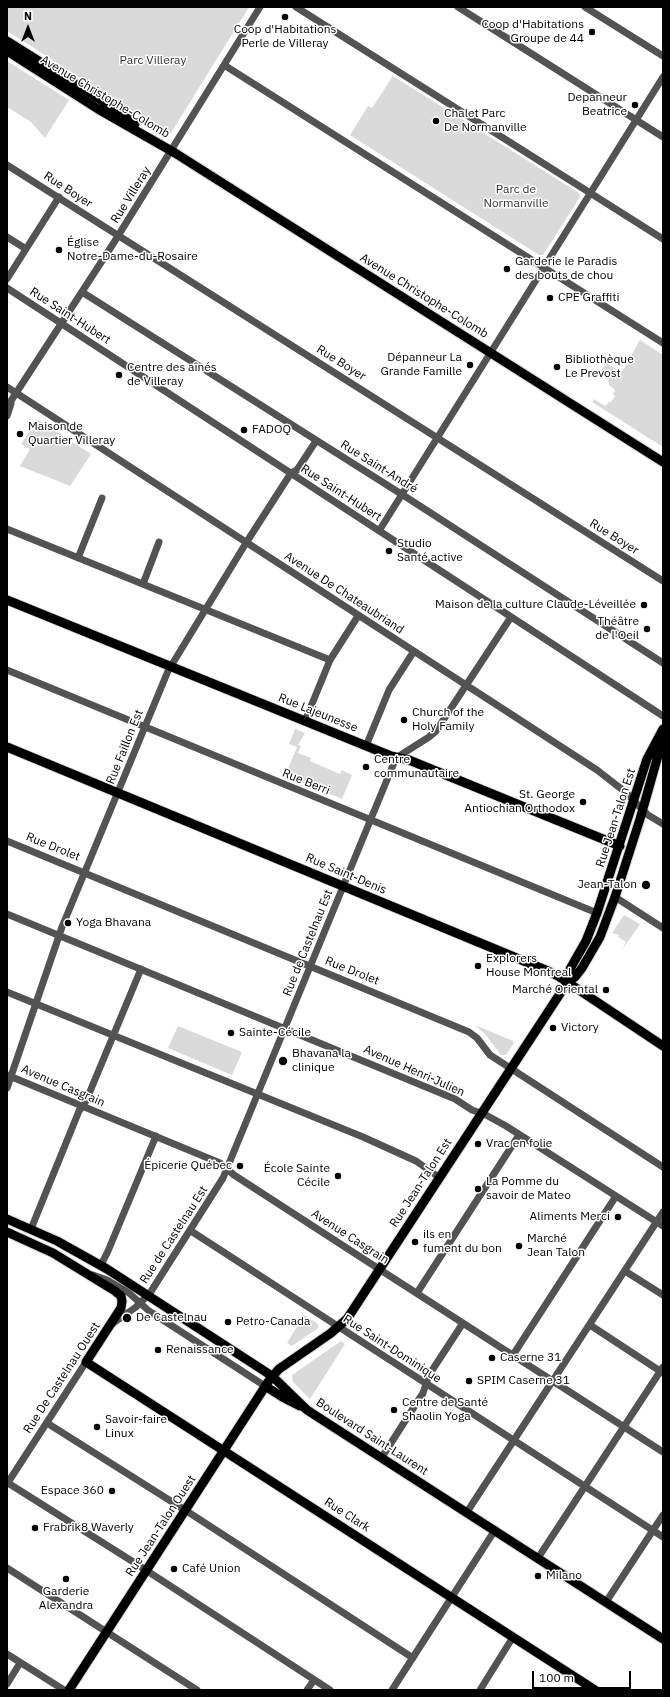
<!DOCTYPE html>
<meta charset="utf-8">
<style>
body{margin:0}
#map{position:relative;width:670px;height:1697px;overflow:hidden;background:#fff;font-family:"IBM Plex Sans",sans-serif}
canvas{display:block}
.frame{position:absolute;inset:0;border:8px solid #000;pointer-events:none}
.north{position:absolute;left:8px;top:8px;width:40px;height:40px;-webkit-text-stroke:3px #fff;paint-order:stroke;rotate:0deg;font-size:11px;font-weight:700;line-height:16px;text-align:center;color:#000}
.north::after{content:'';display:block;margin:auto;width:14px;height:18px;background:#000;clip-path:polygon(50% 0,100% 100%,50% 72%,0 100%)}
.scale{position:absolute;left:532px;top:1671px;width:99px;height:18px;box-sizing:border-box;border:2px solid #000;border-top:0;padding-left:5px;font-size:12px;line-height:14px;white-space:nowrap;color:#000;-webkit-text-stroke:3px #fff;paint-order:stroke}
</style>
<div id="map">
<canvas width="670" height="1697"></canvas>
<div class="frame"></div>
<div class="north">N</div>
<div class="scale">100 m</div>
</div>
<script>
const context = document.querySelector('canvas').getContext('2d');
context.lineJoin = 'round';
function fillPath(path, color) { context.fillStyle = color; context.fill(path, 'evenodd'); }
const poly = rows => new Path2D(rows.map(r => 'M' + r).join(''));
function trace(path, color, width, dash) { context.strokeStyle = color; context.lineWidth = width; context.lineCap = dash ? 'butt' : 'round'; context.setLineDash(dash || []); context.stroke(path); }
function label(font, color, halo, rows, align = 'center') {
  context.font = font + ' "IBM Plex Sans",sans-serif'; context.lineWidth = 3; context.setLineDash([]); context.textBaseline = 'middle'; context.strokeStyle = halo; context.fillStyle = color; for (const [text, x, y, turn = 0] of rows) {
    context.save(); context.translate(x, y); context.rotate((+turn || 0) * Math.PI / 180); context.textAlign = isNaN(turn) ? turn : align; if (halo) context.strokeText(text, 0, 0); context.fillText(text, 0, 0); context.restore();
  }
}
fillPath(poly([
 [7,7,249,7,171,133,169,134,7,31],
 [7,61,69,100,45,138,31,122,7,107],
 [393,76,579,193,580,197,543,255,539,255,350,135,368,106,372,108],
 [640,340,663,355,663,447,592,402,594,399,605,406,609,402,611,402,615,396,613,394,615,390,609,385,608,380,599,374,606,363,622,372],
 [38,420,91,454,70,486,20,466,30,449,21,444],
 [295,729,305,733,298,745,301,746,298,753,311,758,310,761,340,774,342,770,352,775,342,799,285,776,297,747,289,744],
 [624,915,640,924,622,950,626,942,618,937,619,935,612,933],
 [475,1025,513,1041,514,1043,506,1055,501,1055,485,1034],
 [178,1026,242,1052,232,1075,168,1048],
 [304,1315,318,1324,318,1328,292,1346,287,1343],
 [341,1341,345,1344,310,1399,293,1382,292,1375]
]), '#dadada');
const major = poly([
 [7,41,104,102,135,124],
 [7,51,98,109,175,153,663,462],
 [7,600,391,756,409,760,620,846],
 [7,747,548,971,558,976,663,1046],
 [567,983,570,969,586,941,597,913,647,759,663,729],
 [7,1219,57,1241,107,1269,272,1376,307,1410,663,1639],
 [7,1232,53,1253,115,1291,121,1296,122,1301,121,1308,86,1362,595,1690],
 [265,1386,284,1398,300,1406],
 [69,1690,270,1379,279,1369,331,1333,347,1319,567,983,575,977,582,968,600,937,615,897,640,819,663,738]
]);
trace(major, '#dbdbdb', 11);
trace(poly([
 [296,7,663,239],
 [458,7,663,137],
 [585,7,663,56],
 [224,65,663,343],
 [7,165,663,581],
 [7,237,26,249],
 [7,279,59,197],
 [7,288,663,716],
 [82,292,406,497,663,663],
 [7,387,597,770,624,791,648,815,663,824],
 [7,407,113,244,260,7],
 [7,416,11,404],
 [7,529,330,660],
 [379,531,663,77],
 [78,558,102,498],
 [143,584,159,542],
 [7,670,597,913],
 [305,721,330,660,358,616],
 [366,746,389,690,414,651],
 [7,841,469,1032,477,1038,490,1055,663,1167],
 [615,897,663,928],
 [7,914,455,1099,472,1110,486,1115,506,1126,663,1226],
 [7,992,363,1137,416,1161,440,1178],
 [7,1075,220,1163,234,1175,379,1269,663,1452],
 [7,1088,62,927,168,671,246,543,291,473,297,470,316,441],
 [31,1229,79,1111,86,1101,141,969],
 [191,1231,663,1537],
 [101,1265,108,1251,156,1136],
 [625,1271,663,1295],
 [93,1275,107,1280,129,1293,149,1311,265,1386],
 [417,1293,519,1135],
 [112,1324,136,1307,150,1293,223,1178,396,758,429,737,436,731,511,617],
 [590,1325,663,1373],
 [513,1355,616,1196],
 [47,1423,185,1510,413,1658],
 [382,1457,423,1393,429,1375,463,1323],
 [8,1483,135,1563,330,1690],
 [7,1484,86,1362],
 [467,1512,663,1212],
 [538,1558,663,1367],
 [7,1568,197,1690],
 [606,1602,663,1515],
 [7,1654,64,1690],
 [7,1684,20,1663],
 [307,1690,314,1680],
 [392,1690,495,1530],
 [480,1690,513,1637]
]), '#535353', 7);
trace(major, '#000', 9);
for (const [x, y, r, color] of [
 [285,17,4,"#000"],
 [592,32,4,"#000"],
 [635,105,4,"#000"],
 [436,121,4,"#000"],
 [59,250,4,"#000"],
 [507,269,4,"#000"],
 [550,298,4,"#000"],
 [470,365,4,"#000"],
 [557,367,4,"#000"],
 [119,375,4,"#000"],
 [244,430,4,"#000"],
 [20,434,4,"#000"],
 [389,551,4,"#000"],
 [644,605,4,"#000"],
 [647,629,4,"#000"],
 [404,720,4,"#000"],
 [366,767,4,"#000"],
 [583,802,4,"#000"],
 [646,885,5,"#000"],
 [68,923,4,"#000"],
 [478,966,4,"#000"],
 [606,990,4,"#000"],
 [553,1028,4,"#000"],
 [231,1033,4,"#000"],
 [283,1061,5,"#000"],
 [478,1144,4,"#000"],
 [240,1166,4,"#000"],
 [338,1176,4,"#000"],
 [478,1189,4,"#000"],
 [618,1217,4,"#000"],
 [415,1242,4,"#000"],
 [519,1246,4,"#000"],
 [127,1318,5,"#000"],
 [228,1322,4,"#000"],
 [158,1350,4,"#000"],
 [492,1358,4,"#000"],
 [469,1381,4,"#000"],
 [394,1410,4,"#000"],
 [97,1427,4,"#000"],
 [112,1491,4,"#000"],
 [35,1528,4,"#000"],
 [174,1569,4,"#000"],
 [538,1576,4,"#000"],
 [66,1579,4,"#000"]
]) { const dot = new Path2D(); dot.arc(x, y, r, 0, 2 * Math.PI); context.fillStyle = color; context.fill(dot); trace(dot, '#fff', 1.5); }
label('12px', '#000', '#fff', [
 ["Coop d'Habitations",584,25,"right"],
 ["Groupe de 44",584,39,"right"],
 ["Coop d'Habitations",285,30,"center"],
 ["Perle de Villeray",285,44,"center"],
 ["Depanneur",627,98,"right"],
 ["Beatrice",627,112,"right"],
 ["Chalet Parc",444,114],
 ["De Normanville",444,128],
 ["Église",67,243],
 ["Notre-Dame-du-Rosaire",67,257],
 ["Garderie le Paradis",515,262],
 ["des bouts de chou",515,276],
 ["CPE Graffiti",558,298],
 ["Dépanneur La",462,358,"right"],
 ["Grande Famille",462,372,"right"],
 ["Bibliothèque",565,360],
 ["Le Prevost",565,374],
 ["Centre des aînés",127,368],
 ["de Villeray",127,382],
 ["Maison de",28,427],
 ["Quartier Villeray",28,441],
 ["FADOQ",252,430],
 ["Studio",397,544],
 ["Santé active",397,558],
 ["Maison de la culture Claude-Léveillée",636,605,"right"],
 ["Théâtre",639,622,"right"],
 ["de l'Oeil",639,636,"right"],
 ["Church of the",412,713],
 ["Holy Family",412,727],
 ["Centre",374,760],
 ["communautaire",374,774],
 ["St. George",575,795,"right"],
 ["Antiochian Orthodox",575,809,"right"],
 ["Jean-Talon",637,885,"right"],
 ["Yoga Bhavana",76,923],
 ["Explorers",486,959],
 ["House Montreal",486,973],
 ["Marché Oriental",598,990,"right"],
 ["Victory",561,1028],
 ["Sainte-Cécile",239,1033],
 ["Bhavana la",292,1054],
 ["clinique",292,1068],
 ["Vrac en folie",486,1144],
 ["Épicerie Québec",232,1166,"right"],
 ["École Sainte",330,1169,"right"],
 ["Cécile",330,1183,"right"],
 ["La Pomme du",486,1182],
 ["savoir de Mateo",486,1196],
 ["Aliments Merci",610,1217,"right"],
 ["ils en",423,1235],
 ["fument du bon",423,1249],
 ["Marché",527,1239],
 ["Jean Talon",527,1253],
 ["De Castelnau",136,1318],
 ["Petro-Canada",236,1322],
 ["Renaissance",166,1350],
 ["Caserne 31",500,1358],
 ["SPIM Caserne 31",477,1381],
 ["Centre de Santé",402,1403],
 ["Shaolin Yoga",402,1417],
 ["Savoir-faire",105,1420],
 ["Linux",105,1434],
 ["Espace 360",104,1491,"right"],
 ["Frabrik8 Waverly",43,1528],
 ["Café Union",182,1569],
 ["Milano",546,1576],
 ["Garderie",66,1592,"center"],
 ["Alexandra",66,1606,"center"]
], 'left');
label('12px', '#313131', '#fff', [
 ["Parc Villeray",153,61],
 ["Parc de",516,190],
 ["Normanville",516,204]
]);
label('12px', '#000', '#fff', [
 ["Avenue Christophe-Colomb",105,97,31],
 ["Rue Boyer",68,190,33],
 ["Rue Villeray",131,195,-58],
 ["Avenue Christophe-Colomb",424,296,32],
 ["Rue Saint-Hubert",70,316,33],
 ["Rue Boyer",341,363,32],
 ["Rue Saint-André",379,467,32],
 ["Rue Saint-Hubert",341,493,33],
 ["Rue Boyer",614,537,32],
 ["Avenue De Chateaubriand",344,593,33],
 ["Rue Lajeunesse",318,713,22],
 ["Rue Faillon Est",125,747,-68],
 ["Rue Berri",306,782,22],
 ["Rue Jean-Talon Est",616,818,-72],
 ["Rue Drolet",53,847,22],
 ["Rue Saint-Denis",346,874,23],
 ["Rue de Castelnau Est",308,943,-68],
 ["Rue Drolet",352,971,22],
 ["Avenue Henri-Julien",414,1071,24],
 ["Avenue Casgrain",63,1086,23],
 ["Rue Jean-Talon Est",421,1183,-57],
 ["Rue de Castelnau Est",174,1235,-57],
 ["Avenue Casgrain",350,1237,33],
 ["Rue Saint-Dominique",392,1349,33],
 ["Rue De Castelnau Ouest",62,1378,-57],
 ["Boulevard Saint-Laurent",372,1437,33],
 ["Rue Clark",347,1515,33],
 ["Rue Jean-Talon Ouest",161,1526,-57]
]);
</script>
